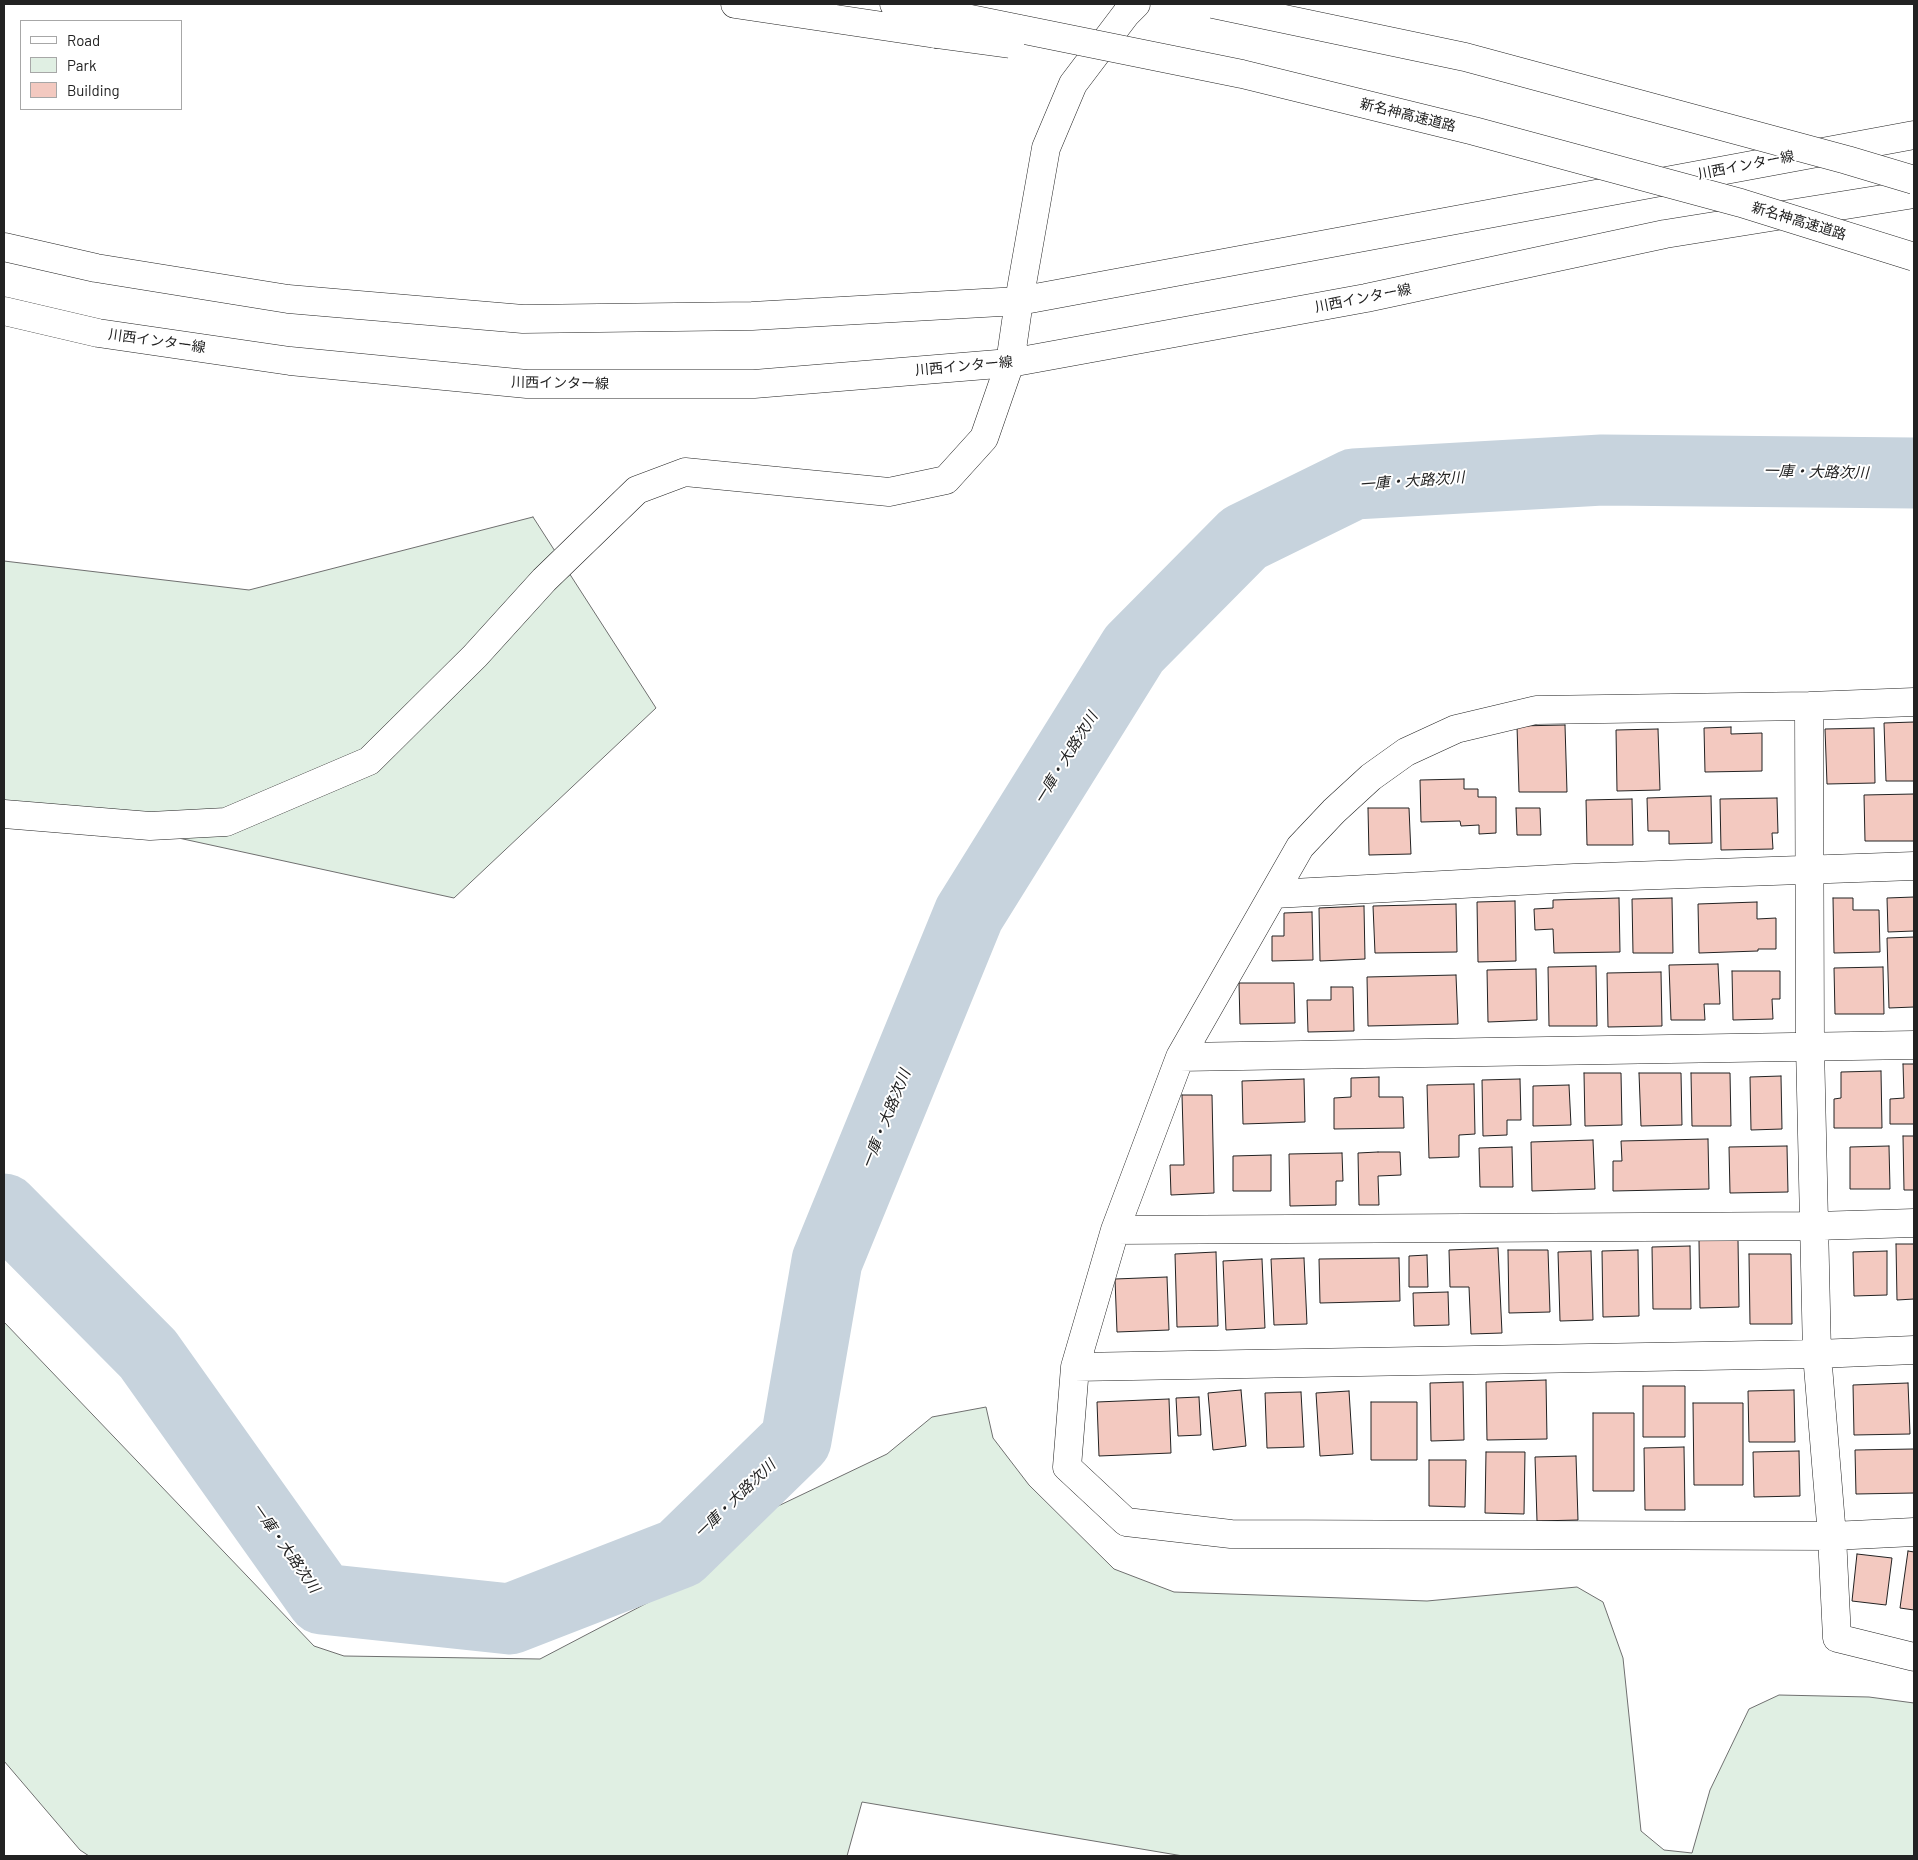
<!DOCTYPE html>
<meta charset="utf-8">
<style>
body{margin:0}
#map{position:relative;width:1918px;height:1860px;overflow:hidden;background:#fff;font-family:Barlow,sans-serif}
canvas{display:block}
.frame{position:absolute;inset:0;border:5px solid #222;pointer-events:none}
.legend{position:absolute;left:20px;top:20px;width:162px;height:90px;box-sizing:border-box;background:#fff;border:1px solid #a7a7a7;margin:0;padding:6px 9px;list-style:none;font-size:15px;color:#222}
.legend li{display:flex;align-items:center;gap:10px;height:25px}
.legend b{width:25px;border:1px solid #a7a7a7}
</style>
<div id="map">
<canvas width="1918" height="1860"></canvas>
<div class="frame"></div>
<ul class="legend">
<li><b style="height:6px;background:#fff"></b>Road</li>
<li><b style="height:14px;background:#e0efe3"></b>Park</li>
<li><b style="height:14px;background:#f3c9c0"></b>Building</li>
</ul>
</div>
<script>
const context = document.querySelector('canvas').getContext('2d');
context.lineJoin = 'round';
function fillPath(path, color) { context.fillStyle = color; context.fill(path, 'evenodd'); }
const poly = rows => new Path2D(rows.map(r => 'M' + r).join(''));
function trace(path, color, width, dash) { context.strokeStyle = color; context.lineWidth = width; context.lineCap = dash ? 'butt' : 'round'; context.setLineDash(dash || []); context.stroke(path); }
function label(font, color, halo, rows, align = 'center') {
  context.font = font + ' Barlow,"Noto Sans JP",sans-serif'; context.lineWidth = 4; context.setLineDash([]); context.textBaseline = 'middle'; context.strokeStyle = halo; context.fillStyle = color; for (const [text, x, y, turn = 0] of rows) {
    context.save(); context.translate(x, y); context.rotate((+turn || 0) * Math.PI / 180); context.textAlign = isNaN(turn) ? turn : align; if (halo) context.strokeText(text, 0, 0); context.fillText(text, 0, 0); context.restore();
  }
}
const green = poly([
 [533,517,656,708,454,898,4,800,4,561,249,590,533,517],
 [4,1322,314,1646,344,1656,540,1659,710,1570,776,1507,887,1454,932,1417,986,1407,993,1438,1029,1485,1114,1569,1174,1592,1427,1601,1577,1587,1603,1602,1623,1658,1641,1831,1664,1850,1692,1853,1710,1790,1749,1709,1779,1695,1869,1697,1914,1703,1914,1856,1183,1856,862,1802,847,1856,89,1856,80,1850,4,1761,4,1322]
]);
fillPath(green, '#e0efe3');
trace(green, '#6f6f6f', 1);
trace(poly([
 [4,1209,148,1354,322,1599,510,1619,680,1553,796,1440,827,1261,969,914,1134,649,1244,538,1354,484,1602,470,1914,473]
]), '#c7d3dd', 71);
const building = poly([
 [1914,722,1914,781,1886,781,1884,723,1914,722],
 [1565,725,1567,792,1519,792,1517,726,1565,725],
 [1731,727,1731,734,1762,733,1762,771,1705,772,1704,728,1731,727],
 [1874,728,1875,783,1827,784,1825,729,1874,728],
 [1658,729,1660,790,1617,791,1616,730,1658,729],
 [1464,779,1464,789,1478,789,1478,797,1496,797,1496,833,1479,834,1479,825,1461,826,1460,821,1421,822,1420,780,1464,779],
 [1914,794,1914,841,1865,841,1864,795,1914,794],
 [1711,796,1712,843,1669,844,1669,831,1648,831,1647,798,1711,796],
 [1777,798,1778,833,1772,833,1773,849,1721,850,1720,799,1777,798],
 [1632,799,1633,845,1587,845,1586,800,1632,799],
 [1368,808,1409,808,1411,854,1369,855,1368,808],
 [1516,808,1540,808,1541,835,1517,835,1516,808],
 [1914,897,1914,931,1888,932,1887,898,1914,897],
 [1619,898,1620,952,1554,953,1553,929,1535,930,1534,909,1553,908,1553,900,1619,898],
 [1672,898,1673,953,1633,953,1632,899,1672,898],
 [1833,898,1853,898,1853,910,1879,910,1880,952,1834,953,1833,898],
 [1515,901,1516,961,1478,962,1477,902,1515,901],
 [1757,902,1757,919,1776,918,1776,949,1758,949,1758,951,1699,953,1698,904,1757,902],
 [1456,904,1457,952,1375,953,1373,906,1456,904],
 [1364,906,1365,959,1320,961,1319,908,1364,906],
 [1312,912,1313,960,1272,961,1272,936,1284,936,1284,913,1312,912],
 [1914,937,1914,1007,1889,1008,1887,938,1914,937],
 [1718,964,1720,1004,1704,1004,1705,1020,1671,1020,1669,965,1718,964],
 [1596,966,1597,1026,1549,1026,1548,967,1596,966],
 [1883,967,1884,1014,1835,1014,1834,968,1883,967],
 [1536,969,1537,1020,1488,1022,1487,970,1536,969],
 [1732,971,1780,971,1780,999,1772,999,1773,1019,1733,1020,1732,971],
 [1661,972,1662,1026,1608,1027,1607,973,1661,972],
 [1456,975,1458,1024,1368,1026,1367,977,1456,975],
 [1239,983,1294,983,1295,1023,1240,1024,1239,983],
 [1331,987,1353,987,1354,1031,1308,1032,1307,1000,1331,1000,1331,987],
 [1903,1064,1914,1064,1914,1124,1890,1124,1890,1099,1904,1098,1903,1064],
 [1881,1071,1882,1128,1834,1128,1834,1099,1841,1098,1841,1072,1881,1071],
 [1584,1073,1621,1073,1622,1125,1585,1126,1584,1073],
 [1639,1073,1681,1073,1682,1125,1641,1126,1639,1073],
 [1691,1073,1730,1073,1731,1126,1692,1126,1691,1073],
 [1781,1076,1782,1129,1751,1130,1750,1077,1781,1076],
 [1379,1077,1379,1097,1403,1097,1404,1128,1334,1129,1334,1098,1351,1097,1351,1078,1379,1077],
 [1304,1079,1305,1122,1243,1124,1242,1081,1304,1079],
 [1520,1079,1521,1120,1507,1120,1507,1135,1483,1136,1482,1080,1520,1079],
 [1474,1084,1475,1134,1459,1135,1459,1157,1429,1158,1427,1085,1474,1084],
 [1569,1085,1571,1125,1533,1126,1533,1086,1569,1085],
 [1182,1095,1212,1095,1214,1193,1171,1195,1170,1165,1184,1165,1182,1095],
 [1903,1136,1914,1136,1914,1190,1904,1190,1903,1136],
 [1708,1139,1709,1189,1613,1191,1613,1161,1622,1161,1621,1141,1708,1139],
 [1593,1140,1595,1189,1532,1191,1531,1142,1593,1140],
 [1787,1146,1788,1192,1730,1193,1729,1147,1787,1146],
 [1889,1146,1890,1189,1850,1189,1850,1147,1889,1146],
 [1512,1147,1513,1187,1480,1187,1479,1148,1512,1147],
 [1378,1152,1400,1152,1401,1175,1378,1176,1379,1205,1359,1205,1358,1153,1378,1152],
 [1342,1153,1343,1181,1336,1181,1336,1205,1290,1206,1289,1154,1342,1153],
 [1271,1155,1271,1191,1233,1191,1233,1156,1271,1155],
 [1699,1240,1738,1240,1739,1307,1700,1308,1699,1240],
 [1896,1244,1914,1244,1914,1299,1897,1300,1896,1244],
 [1690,1246,1691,1309,1653,1309,1652,1247,1690,1246],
 [1498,1248,1502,1333,1471,1334,1469,1287,1450,1287,1449,1250,1498,1248],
 [1508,1250,1548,1250,1550,1312,1509,1313,1508,1250],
 [1638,1250,1639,1316,1603,1317,1602,1251,1638,1250],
 [1591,1251,1593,1320,1560,1321,1558,1252,1591,1251],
 [1887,1251,1887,1295,1854,1296,1853,1252,1887,1251],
 [1216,1252,1218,1326,1177,1327,1175,1254,1216,1252],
 [1749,1254,1791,1254,1792,1324,1750,1324,1749,1254],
 [1427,1255,1428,1287,1409,1287,1409,1256,1427,1255],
 [1304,1258,1307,1324,1274,1325,1271,1259,1304,1258],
 [1399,1258,1400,1301,1320,1303,1319,1259,1399,1258],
 [1262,1259,1265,1328,1226,1330,1223,1261,1262,1259],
 [1167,1277,1169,1330,1117,1332,1115,1279,1167,1277],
 [1448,1292,1449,1325,1414,1326,1413,1293,1448,1292],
 [1546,1380,1547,1439,1487,1440,1486,1382,1546,1380],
 [1463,1382,1464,1440,1431,1441,1430,1383,1463,1382],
 [1908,1383,1910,1434,1854,1435,1853,1385,1908,1383],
 [1643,1386,1685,1386,1685,1437,1643,1437,1643,1386],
 [1241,1390,1246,1446,1213,1450,1208,1393,1241,1390],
 [1794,1390,1795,1442,1749,1442,1748,1391,1794,1390],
 [1349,1391,1353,1454,1320,1456,1316,1393,1349,1391],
 [1301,1392,1304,1447,1267,1448,1265,1393,1301,1392],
 [1199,1397,1201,1435,1178,1436,1176,1398,1199,1397],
 [1169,1399,1171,1453,1099,1456,1097,1402,1169,1399],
 [1371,1402,1417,1402,1417,1460,1371,1460,1371,1402],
 [1693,1403,1743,1403,1743,1485,1694,1485,1693,1403],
 [1593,1413,1634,1413,1634,1491,1593,1491,1593,1413],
 [1684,1447,1685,1510,1645,1510,1644,1448,1684,1447],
 [1914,1449,1914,1493,1856,1494,1855,1450,1914,1449],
 [1799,1451,1800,1496,1754,1497,1753,1452,1799,1451],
 [1486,1452,1525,1452,1524,1514,1485,1513,1486,1452],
 [1576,1456,1578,1520,1537,1521,1535,1457,1576,1456],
 [1429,1460,1466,1460,1465,1507,1429,1506,1429,1460],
 [1908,1551,1914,1552,1914,1610,1900,1608,1908,1551],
 [1857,1554,1892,1558,1886,1605,1852,1601,1857,1554]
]);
fillPath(building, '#f3c9c0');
trace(building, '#222', 1);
const street = poly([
 [1914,702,1809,706,1536,710,1456,729,1406,752,1371,777,1334,811,1300,847,1180,1057,1914,1045],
 [1809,706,1810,1046,1817,1354,1832,1536,1837,1638,1914,1657],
 [4,814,150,826,226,822,369,761,475,656,544,580,637,490,685,472,889,492,946,480,984,438,1010,363],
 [1274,894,1574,878,1914,866],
 [1180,1057,1115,1230,1075,1367,1817,1354,1914,1350],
 [1115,1230,1815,1226,1914,1223],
 [1075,1367,1067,1467,1126,1522,1231,1534,1832,1536,1914,1532]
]);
const secondary = poly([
 [4,247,96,268,288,299,523,319,752,316,1019,301,1914,135],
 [4,311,98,333,290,361,527,384,754,384,1010,363,1366,298,1665,234,1914,194],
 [1010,363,1019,301,1046,148,1073,84,1126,14,1136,4]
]);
const highway = poly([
 [735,4,936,34],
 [894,4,941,13]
]);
trace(street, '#222', 29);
trace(secondary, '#222', 29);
trace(highway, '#222', 29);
trace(street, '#fff', 28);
trace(secondary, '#fff', 28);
trace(highway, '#fff', 28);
const highwayBridge = poly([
 [1213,4,1465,57,1847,160,1914,180],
 [941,13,1242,74,1474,131,1741,203,1914,257],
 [936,34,1010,44]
]);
trace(highwayBridge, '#222', 29, []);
trace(highwayBridge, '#fff', 28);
label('14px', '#222', '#fff', [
 ["新名神高速道路",1408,115,14],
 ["川西インター線",1746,165,-11],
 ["新名神高速道路",1799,221,17],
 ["川西インター線",1363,298,-11],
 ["川西インター線",157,341,8],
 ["川西インター線",964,366,-5],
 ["川西インター線",560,383,1]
]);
label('italic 15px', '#222', '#fff', [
 ["一庫・大路次川",1816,472,1],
 ["一庫・大路次川",1412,481,-4],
 ["一庫・大路次川",1066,758,-58],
 ["一庫・大路次川",886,1119,-68],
 ["一庫・大路次川",735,1499,-44],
 ["一庫・大路次川",286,1548,55]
]);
</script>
